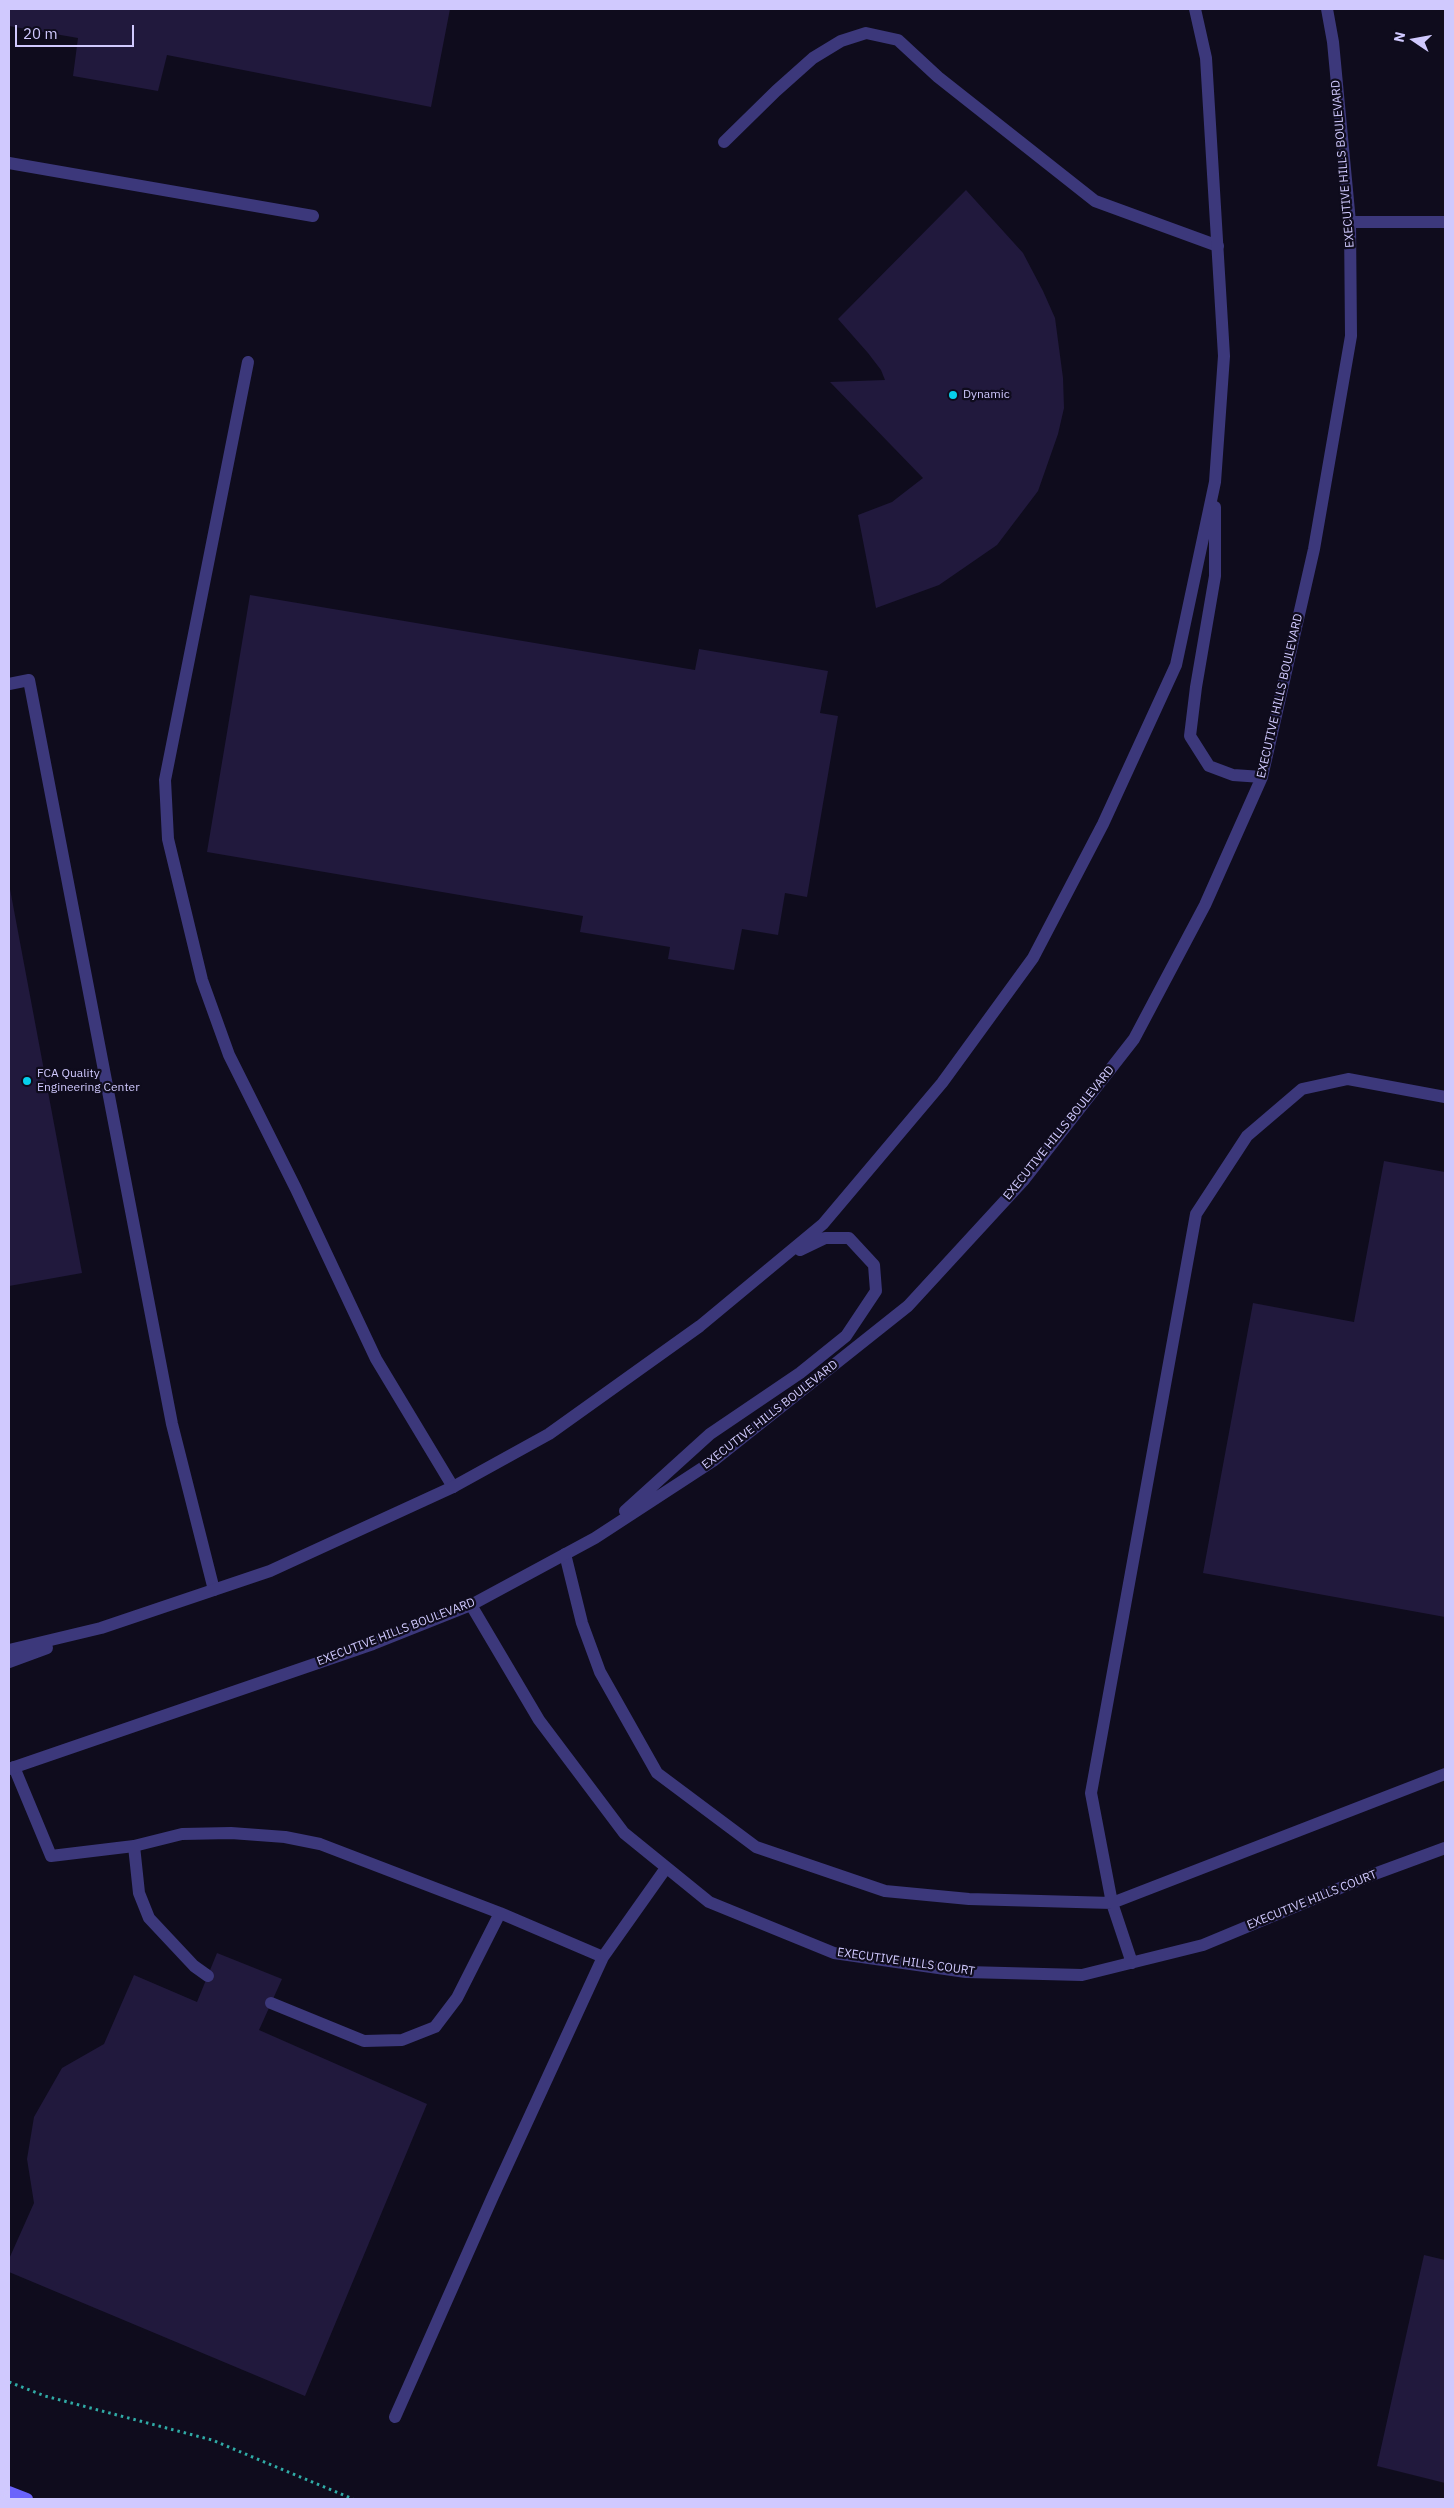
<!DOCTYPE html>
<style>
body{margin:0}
#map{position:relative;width:1454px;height:2508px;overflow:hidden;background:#0f0c1d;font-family:"IBM Plex Sans",sans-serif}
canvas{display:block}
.frame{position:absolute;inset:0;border:10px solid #d0c9fe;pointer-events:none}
.north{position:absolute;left:1389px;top:15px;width:50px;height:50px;-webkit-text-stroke:4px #0f0c1d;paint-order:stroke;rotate:282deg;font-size:14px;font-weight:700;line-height:20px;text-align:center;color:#d0c9fe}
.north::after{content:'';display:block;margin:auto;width:18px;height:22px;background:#d0c9fe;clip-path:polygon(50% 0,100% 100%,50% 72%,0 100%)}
.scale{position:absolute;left:15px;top:25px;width:119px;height:22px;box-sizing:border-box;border:2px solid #d0c9fe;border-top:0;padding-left:6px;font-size:15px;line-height:18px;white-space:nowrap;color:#d0c9fe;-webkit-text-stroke:4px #0f0c1d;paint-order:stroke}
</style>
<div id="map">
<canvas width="1454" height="2508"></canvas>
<div class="frame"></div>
<div class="north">N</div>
<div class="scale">20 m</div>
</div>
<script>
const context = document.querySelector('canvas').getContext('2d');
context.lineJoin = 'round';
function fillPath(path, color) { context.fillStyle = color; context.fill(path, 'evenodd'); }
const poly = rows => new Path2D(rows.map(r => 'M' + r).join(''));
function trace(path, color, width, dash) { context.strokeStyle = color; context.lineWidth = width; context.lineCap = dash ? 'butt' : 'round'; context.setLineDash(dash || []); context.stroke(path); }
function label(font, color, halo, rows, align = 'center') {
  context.font = font + ' "IBM Plex Sans",sans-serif'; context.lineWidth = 4.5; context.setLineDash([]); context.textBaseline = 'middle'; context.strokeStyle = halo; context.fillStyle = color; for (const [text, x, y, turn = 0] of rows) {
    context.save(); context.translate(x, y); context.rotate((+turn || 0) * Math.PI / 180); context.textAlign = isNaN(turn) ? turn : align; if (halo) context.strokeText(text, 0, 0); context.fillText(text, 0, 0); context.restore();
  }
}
fillPath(poly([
 [9,9,450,9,431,107,167,55,158,91,73,76,78,38,9,26],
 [966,190,1023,253,1043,291,1055,318,1063,378,1064,408,1058,434,1038,491,997,545,939,585,876,608,858,515,892,502,923,478,830,382,885,380,881,370,868,353,838,319],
 [250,595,695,670,699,649,828,671,820,713,838,716,807,897,785,893,778,935,742,929,734,970,668,959,670,947,580,932,583,916,207,852],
 [10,889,82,1273,9,1286,9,890],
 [1384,1161,1445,1172,1445,1617,1203,1573,1253,1303,1354,1322],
 [217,1953,282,1979,259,2030,427,2104,305,2396,9,2272,9,2259,34,2203,27,2159,34,2117,62,2068,104,2044,134,1975,197,2002],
 [1424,2255,1445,2260,1445,2483,1377,2466]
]), '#21193d');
trace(poly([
 [9,2382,45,2396,212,2440,353,2499]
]), '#30aba6', 3, [2.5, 4]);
trace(poly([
 [724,142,776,91,813,58,841,41,866,33,898,40,938,77,1095,201,1218,246],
 [9,163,313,216],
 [1350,222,1445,222],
 [248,362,165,780,168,839,202,980,229,1055,296,1189,376,1359,453,1487],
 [9,684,29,680,172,1424,214,1590],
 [565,1554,582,1623,600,1672,657,1773,756,1847,885,1891,969,1899,1112,1903,1445,1774],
 [471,1605,539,1720,624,1833,709,1902,834,1953,966,1972,1082,1975,1203,1945,1369,1876,1445,1848],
 [14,1767,51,1856,134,1846,182,1834,231,1833,285,1837,320,1844,500,1913,603,1957,666,1868],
 [134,1846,139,1893,149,1918,194,1966,208,1976],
 [1132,1963,1112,1903,1091,1793,1196,1214,1247,1136,1302,1089,1348,1079,1445,1097],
 [271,2003,364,2041,402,2040,435,2027,457,1998,500,1913],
 [395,2417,493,2196,603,1957]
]), '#3c387b', 12);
trace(poly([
 [1215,507,1215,576,1196,687,1190,736,1209,766,1233,775,1262,777],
 [625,1511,710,1434,800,1373,846,1336,876,1291,874,1265,849,1238,825,1238,800,1250],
 [9,1650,101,1628,270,1571,453,1487,549,1434,700,1326,823,1224,942,1083,1033,958,1103,824,1176,665,1215,482,1224,356,1206,58,1195,9],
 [9,1662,47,1648],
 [9,1769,373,1644,471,1605,595,1538,713,1461,908,1306,1023,1181,1134,1039,1205,905,1262,777,1314,549,1351,336,1350,222,1333,42,1327,9]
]), '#3c387b', 12);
trace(poly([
 [9,2492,27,2499]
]), '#6a63fb', 12);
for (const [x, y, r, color] of [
 [953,395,5,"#06d0ec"],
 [27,1081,5,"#06d0ec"]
]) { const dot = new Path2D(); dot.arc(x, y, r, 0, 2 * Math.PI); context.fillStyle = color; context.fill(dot); trace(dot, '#0f0c1d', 2); }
label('12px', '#d0c9fe', '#0f0c1d', [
 ["EXECUTIVE HILLS BOULEVARD",1343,164,-95],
 ["EXECUTIVE HILLS BOULEVARD",1280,696,-77],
 ["EXECUTIVE HILLS BOULEVARD",1059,1133,-51],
 ["EXECUTIVE HILLS BOULEVARD",770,1415,-38],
 ["EXECUTIVE HILLS BOULEVARD",396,1632,-21],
 ["EXECUTIVE HILLS COURT",1312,1900,-22],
 ["EXECUTIVE HILLS COURT",906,1962,8]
]);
label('12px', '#d0c9fe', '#0f0c1d', [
 ["Dynamic",963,395],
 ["FCA Quality",37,1074],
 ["Engineering Center",37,1088]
], 'left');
</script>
